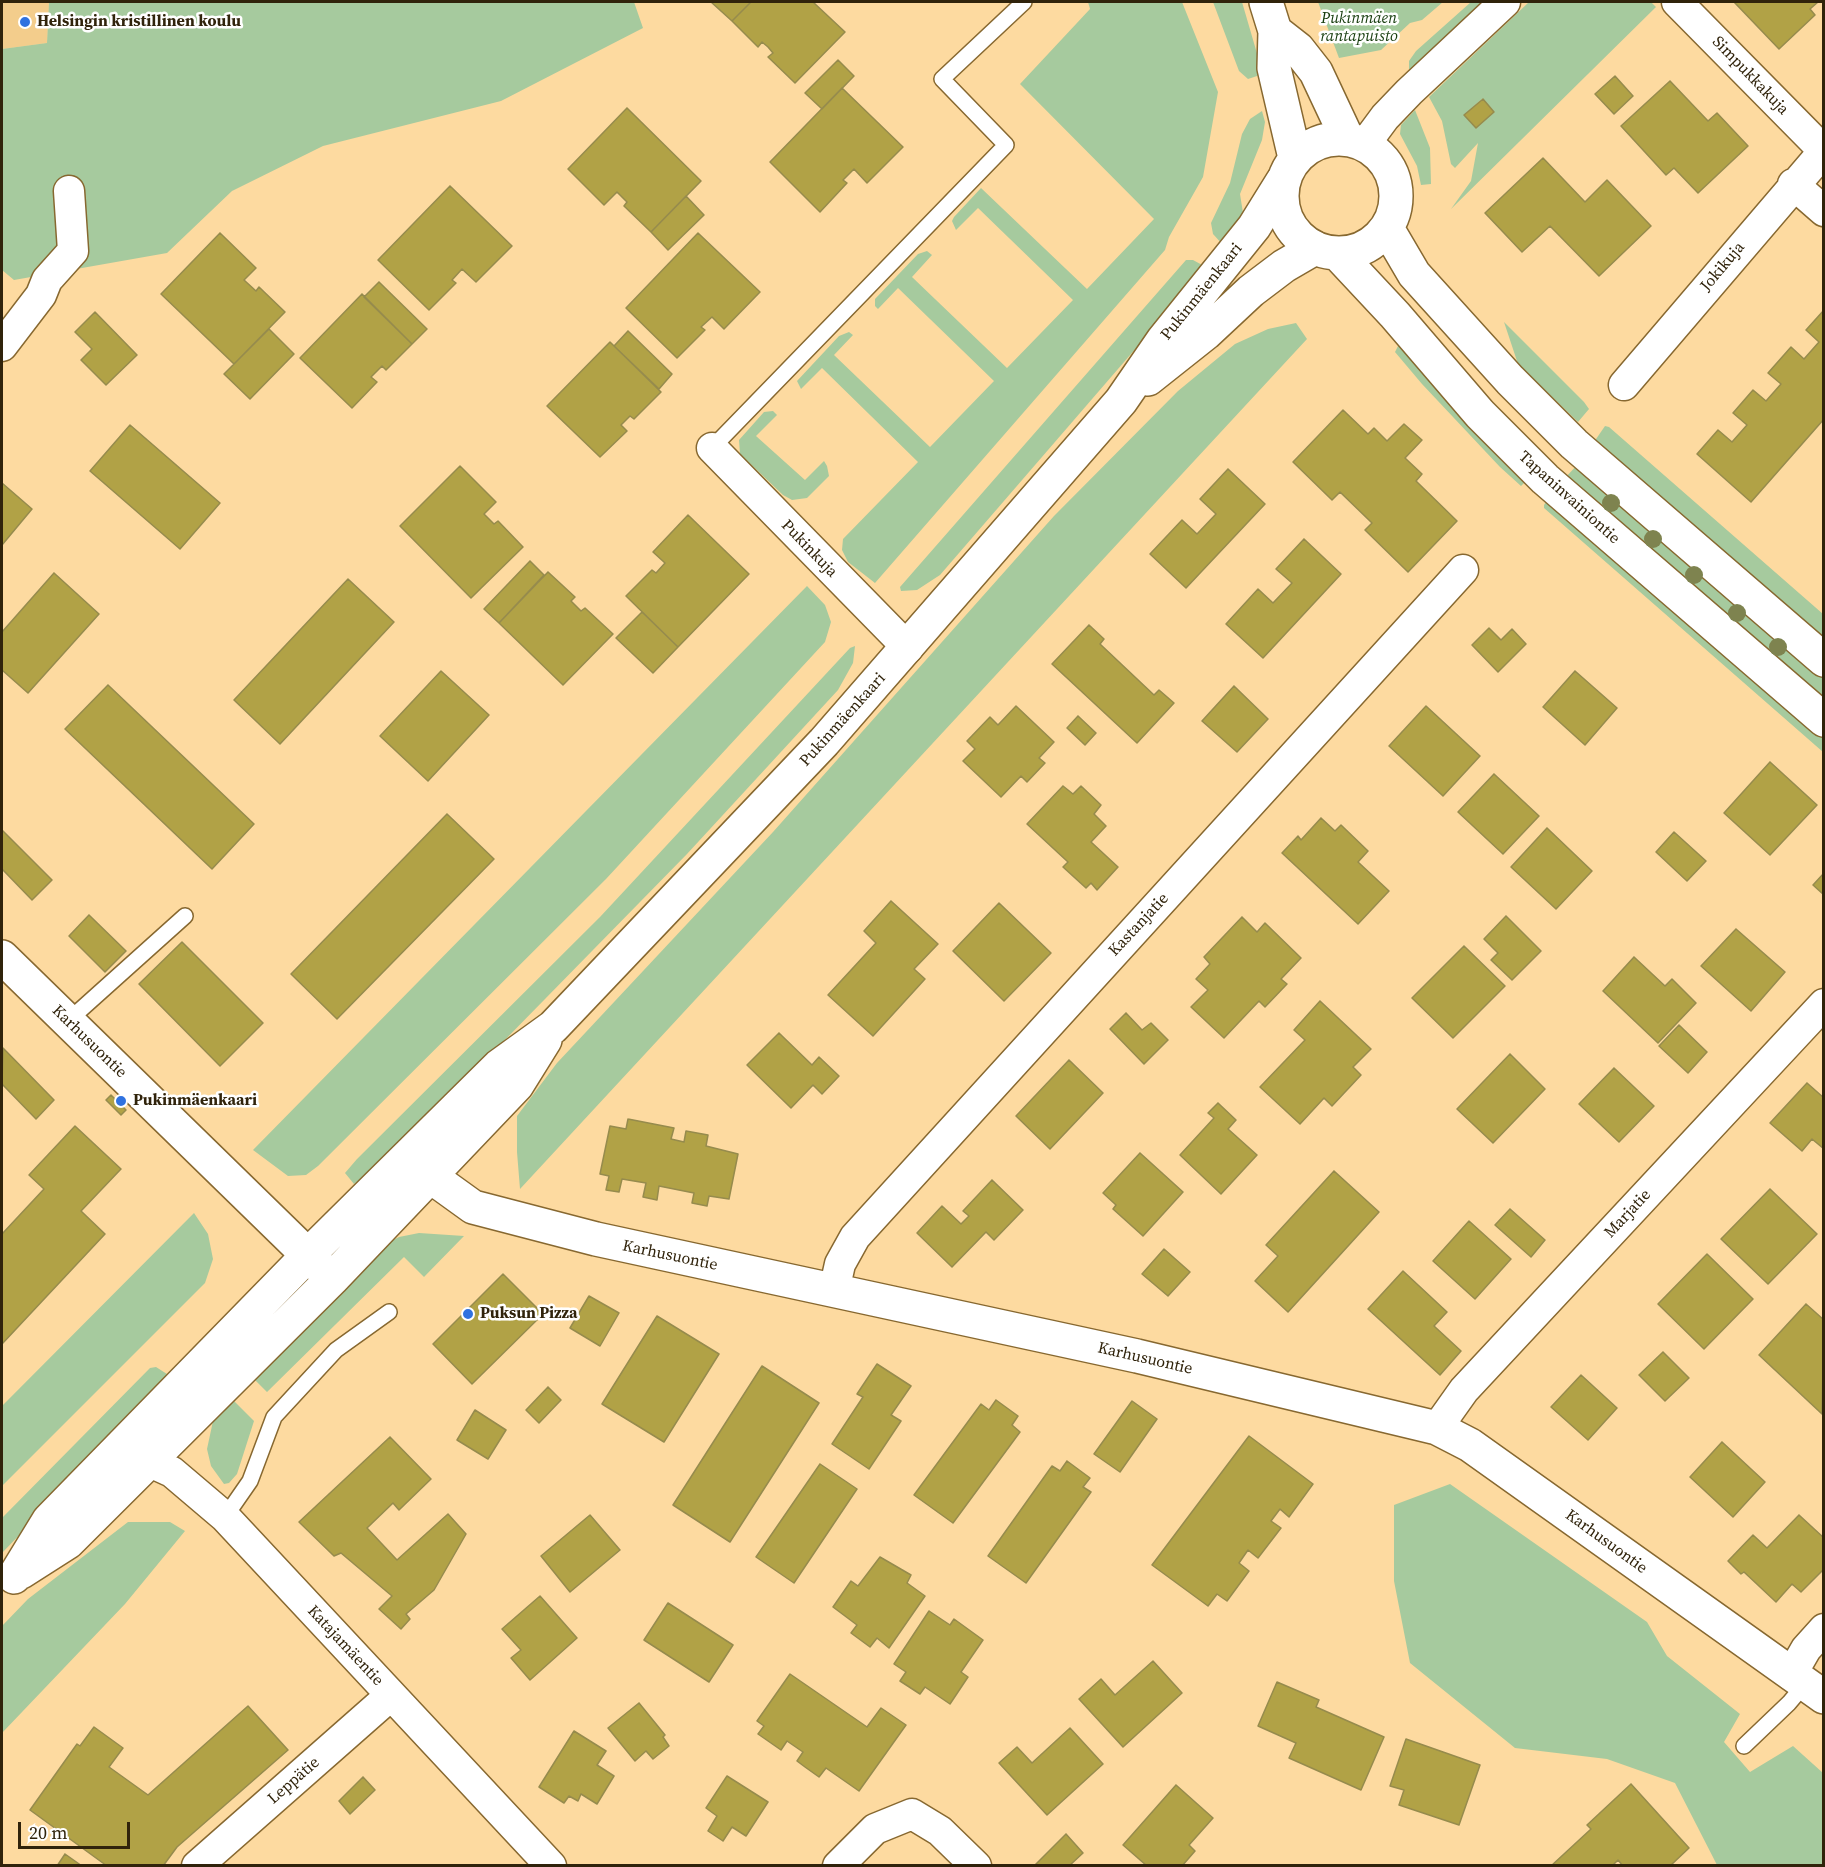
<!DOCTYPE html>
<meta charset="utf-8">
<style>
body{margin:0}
#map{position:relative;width:1825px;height:1867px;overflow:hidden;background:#fddaa0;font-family:"Source Serif 4",serif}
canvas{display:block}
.frame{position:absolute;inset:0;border:3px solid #30230b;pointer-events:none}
.scale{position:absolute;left:18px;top:1822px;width:112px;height:27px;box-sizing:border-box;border:3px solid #30230b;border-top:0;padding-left:8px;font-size:18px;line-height:21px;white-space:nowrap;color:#30230b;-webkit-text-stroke:4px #fff;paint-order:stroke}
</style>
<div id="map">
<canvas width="1825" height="1867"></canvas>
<div class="frame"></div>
<div class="scale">20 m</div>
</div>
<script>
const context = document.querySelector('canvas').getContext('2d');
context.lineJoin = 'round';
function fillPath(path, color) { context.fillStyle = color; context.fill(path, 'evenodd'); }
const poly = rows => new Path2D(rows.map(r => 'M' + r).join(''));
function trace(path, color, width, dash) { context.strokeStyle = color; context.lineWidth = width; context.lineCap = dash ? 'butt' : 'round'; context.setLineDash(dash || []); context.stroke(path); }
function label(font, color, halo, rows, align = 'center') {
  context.font = font + ' "Source Serif 4",serif'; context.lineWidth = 5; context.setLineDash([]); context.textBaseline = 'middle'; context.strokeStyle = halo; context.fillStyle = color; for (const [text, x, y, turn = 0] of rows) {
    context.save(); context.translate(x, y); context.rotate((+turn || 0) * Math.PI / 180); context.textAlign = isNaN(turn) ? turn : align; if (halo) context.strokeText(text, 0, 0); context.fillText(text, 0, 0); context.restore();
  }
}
fillPath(poly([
 [2,2,49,2,47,43,2,49]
]), '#f3cd8c');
fillPath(poly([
 [49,2,634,2,643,28,501,101,323,146,232,191,167,253,14,280,2,270,2,49,47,43],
 [1088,2,1182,2,1218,92,1203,177,1169,237,1165,250,875,583,848,562,842,550,843,539,918,462,822,368,801,389,797,381,839,336,849,332,853,335,834,355,930,447,994,381,898,288,878,309,875,306,875,299,918,254,927,251,932,255,912,277,1007,368,1073,300,978,208,956,230,952,221,954,217,981,188,1087,289,1154,219,1020,84,1090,9],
 [1213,2,1242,2,1263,74,1248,79,1239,71],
 [1318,2,1443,2,1422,20,1410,23,1381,50,1339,58],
 [1471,2,1482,2,1409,71,1409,61,1416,51],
 [1529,2,1651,2,1656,7,1451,209,1471,181,1478,143,1455,168,1451,164,1442,121,1429,97],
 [1482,99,1494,112,1476,128,1464,115],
 [1415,110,1430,148,1431,184,1421,185,1417,166,1400,134,1401,125],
 [1262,111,1265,122,1262,140,1240,194,1243,213,1223,245,1213,234,1211,223,1230,183,1242,134,1250,119],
 [1186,260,1193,260,1204,266,1137,347,940,575,917,590,901,591,900,587],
 [1504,322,1584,402,1589,409,1578,422,1518,364],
 [1296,323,1307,339,520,1189,517,1152,517,1116,557,1063,773,832,1054,516,1178,391,1235,344,1268,329],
 [1401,340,1527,479,1524,483,1521,486,1500,467,1422,384,1395,352],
 [773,411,777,415,756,436,805,480,824,461,827,466,829,476,807,498,792,500,783,495,740,454,739,440,764,412],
 [1605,426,1609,427,1823,614,1823,643,1594,442],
 [1579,463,1823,675,1823,703,1565,478],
 [1549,498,1823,737,1823,752,1544,508,1544,505],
 [807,586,825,605,831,622,825,642,606,879,318,1166,306,1175,288,1176,253,1150],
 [855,646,853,663,838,690,687,854,403,1144,354,1184,345,1173,357,1159,600,917,850,648],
 [194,1213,208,1234,213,1259,205,1283,2,1486,2,1406],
 [419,1233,464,1236,424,1277,404,1257,267,1392,252,1377,384,1245,399,1237],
 [156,1367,167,1374,166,1383,2,1553,2,1518,150,1368],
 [231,1398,254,1421,237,1474,229,1483,224,1484,211,1466,207,1449,213,1421],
 [1450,1484,1647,1622,1667,1656,1740,1714,1724,1742,1750,1772,1793,1746,1823,1773,1823,1865,1717,1865,1675,1783,1607,1759,1515,1748,1410,1663,1394,1581,1394,1505],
 [128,1522,170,1522,185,1531,125,1604,2,1733,2,1626,28,1599]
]), '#a6ca9e');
const building = poly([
 [711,2,751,2,732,21,711,2],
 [751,2,813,2,845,32,795,83,768,57,773,53,768,47,762,42,758,47,732,21,751,2],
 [1734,2,1818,2,1810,9,1815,15,1779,49,1734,2],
 [838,60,854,76,822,109,805,93,838,60],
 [1615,76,1633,96,1614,114,1595,94,1615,76],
 [1670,81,1708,121,1717,113,1748,146,1698,193,1674,168,1666,175,1621,126,1670,81],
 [842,88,903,147,867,183,854,169,843,180,847,183,820,212,770,162,842,88],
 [1483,99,1494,112,1476,128,1464,115,1483,99],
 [627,108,701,181,651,232,624,206,627,202,617,192,604,205,568,169,627,108],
 [1543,158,1585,202,1607,180,1651,226,1599,276,1550,226,1522,252,1485,213,1543,158],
 [450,186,512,246,476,282,462,269,452,280,456,283,429,310,378,260,450,186],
 [686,196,704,215,668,250,651,232,686,196],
 [220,233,256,268,244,280,256,291,259,287,285,312,234,364,161,294,220,233],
 [698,233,760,292,724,329,712,317,701,327,705,330,677,358,626,308,698,233],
 [379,282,427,329,412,344,364,297,379,282],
 [362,294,412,344,386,370,382,366,371,377,377,382,352,408,300,358,362,294],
 [1824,310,1824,419,1751,502,1697,454,1718,430,1732,442,1747,425,1733,413,1753,390,1766,401,1781,384,1768,373,1791,347,1804,359,1819,342,1806,330,1824,310],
 [95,312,137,355,106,385,81,360,92,349,75,332,95,312],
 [269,329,294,354,250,399,224,374,269,329],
 [628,331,672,374,659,389,614,346,628,331],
 [610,342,661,392,634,419,630,416,621,425,627,431,600,457,547,406,610,342],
 [1343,410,1368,434,1374,428,1387,441,1404,424,1422,440,1405,458,1422,474,1416,481,1457,521,1408,572,1365,530,1372,523,1340,492,1332,500,1293,462,1343,410],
 [130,425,220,503,180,549,90,471,130,425],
 [460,466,496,502,484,514,494,524,498,521,523,547,471,598,400,526,460,466],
 [1228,469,1265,504,1186,588,1150,554,1182,520,1197,534,1216,514,1200,499,1228,469],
 [2,483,32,509,2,545,2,483],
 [688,515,749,574,678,647,626,596,652,570,656,573,665,563,653,552,688,515],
 [1304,539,1341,574,1263,658,1226,624,1258,589,1273,603,1292,583,1276,569,1304,539],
 [530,561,544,575,499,623,484,609,530,561],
 [548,572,575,597,571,601,581,611,585,608,613,634,563,685,499,623,548,572],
 [54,573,99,614,28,693,2,670,2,632,54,573],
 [348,579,394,622,280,744,234,700,348,579],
 [642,612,678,647,653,673,616,638,642,612],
 [1089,625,1104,639,1100,644,1154,695,1159,690,1174,703,1137,743,1052,664,1089,625],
 [1489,628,1501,640,1512,629,1526,644,1498,672,1472,645,1489,628],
 [441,671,489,715,428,781,380,736,441,671],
 [1575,671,1617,708,1585,745,1543,707,1575,671],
 [108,685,254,824,212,869,65,729,108,685],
 [1234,686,1268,719,1237,752,1202,721,1234,686],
 [1016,706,1054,742,1039,758,1045,763,1027,782,1021,776,1001,797,963,761,975,749,967,741,990,717,998,725,1016,706],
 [1426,706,1480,756,1443,796,1389,746,1426,706],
 [1078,716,1096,733,1085,745,1067,728,1078,716],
 [1770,762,1817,805,1770,855,1724,813,1770,762],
 [1494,774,1539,816,1503,854,1458,812,1494,774],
 [1063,786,1073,794,1081,786,1101,805,1094,814,1106,826,1091,842,1118,867,1097,890,1091,883,1086,888,1063,867,1068,862,1027,824,1063,786],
 [447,814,494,859,337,1019,291,974,447,814],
 [1321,818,1335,831,1341,825,1368,851,1358,862,1389,891,1358,924,1282,853,1298,836,1301,840,1321,818],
 [1547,828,1592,871,1556,909,1511,867,1547,828],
 [2,830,52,880,32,900,2,869,2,830],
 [1674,832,1706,861,1687,881,1656,852,1674,832],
 [1824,873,1824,895,1813,885,1824,873],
 [891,901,938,944,914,969,925,979,873,1036,828,995,876,943,864,931,891,901],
 [999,903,1051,953,1004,1001,953,951,999,903],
 [89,915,126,951,105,972,69,936,89,915],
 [1506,916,1541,951,1512,980,1491,960,1498,953,1484,939,1506,916],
 [1242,917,1257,932,1265,923,1301,958,1281,979,1287,984,1265,1007,1259,1001,1224,1038,1191,1007,1208,990,1196,979,1210,964,1204,957,1242,917],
 [1736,929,1785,972,1751,1011,1701,966,1736,929],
 [182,942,263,1023,220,1066,139,984,182,942],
 [1464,946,1505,986,1453,1038,1412,998,1464,946],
 [1634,957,1665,986,1672,979,1696,1003,1658,1043,1603,991,1634,957],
 [1320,1001,1371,1049,1353,1067,1361,1075,1332,1106,1324,1098,1300,1124,1260,1087,1305,1040,1294,1030,1320,1001],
 [1126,1013,1142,1030,1151,1023,1168,1040,1144,1064,1110,1029,1126,1013],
 [1679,1025,1707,1052,1688,1073,1659,1046,1679,1025],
 [779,1033,812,1065,819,1057,839,1076,822,1094,813,1085,791,1108,747,1065,779,1033],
 [3,1048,54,1100,36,1119,2,1084,3,1048],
 [1510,1054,1545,1089,1493,1143,1457,1109,1510,1054],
 [1069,1060,1103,1093,1050,1149,1016,1116,1069,1060],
 [1614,1068,1654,1106,1619,1142,1579,1104,1614,1068],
 [1807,1083,1824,1098,1824,1149,1812,1139,1802,1151,1770,1123,1807,1083],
 [111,1095,126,1110,121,1115,106,1100,111,1095],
 [1218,1103,1236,1120,1228,1129,1257,1155,1221,1194,1180,1155,1214,1118,1208,1113,1218,1103],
 [628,1119,674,1128,671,1139,684,1142,686,1131,708,1135,706,1146,738,1154,729,1199,709,1196,707,1206,692,1203,694,1193,659,1186,657,1200,643,1197,646,1183,622,1179,619,1192,606,1190,609,1176,600,1174,610,1126,626,1129,628,1119],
 [75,1126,121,1169,81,1211,105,1234,2,1344,2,1234,44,1189,29,1175,75,1126],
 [1140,1153,1183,1192,1143,1236,1113,1209,1116,1205,1103,1193,1140,1153],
 [1334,1171,1379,1212,1288,1312,1255,1281,1278,1256,1266,1245,1334,1171],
 [992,1180,1023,1210,994,1240,986,1232,952,1267,917,1233,942,1206,961,1224,969,1216,963,1211,992,1180],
 [1770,1189,1817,1234,1768,1284,1721,1239,1770,1189],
 [1510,1209,1545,1240,1531,1257,1495,1225,1510,1209],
 [1469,1221,1511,1259,1475,1299,1433,1261,1469,1221],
 [1164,1249,1190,1272,1168,1296,1142,1274,1164,1249],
 [1707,1254,1753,1299,1704,1349,1658,1304,1707,1254],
 [1403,1271,1447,1312,1434,1326,1461,1351,1440,1375,1368,1309,1403,1271],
 [503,1274,543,1314,472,1384,433,1344,503,1274],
 [589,1296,619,1313,600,1346,570,1328,589,1296],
 [1806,1304,1824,1320,1822,1414,1759,1355,1806,1304],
 [657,1316,719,1354,664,1442,602,1404,657,1316],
 [1663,1352,1689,1378,1665,1401,1639,1375,1663,1352],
 [877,1364,911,1386,891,1415,901,1421,869,1469,832,1444,863,1397,857,1394,877,1364],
 [762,1366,819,1403,730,1542,673,1505,762,1366],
 [1581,1375,1617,1408,1588,1440,1551,1407,1581,1375],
 [548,1387,561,1400,539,1423,526,1410,548,1387],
 [996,1400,1018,1416,1012,1425,1020,1432,953,1523,914,1495,981,1404,989,1410,996,1400],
 [1132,1401,1157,1419,1120,1472,1094,1454,1132,1401],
 [475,1410,506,1430,488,1459,457,1440,475,1410],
 [1249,1436,1313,1484,1289,1517,1280,1509,1271,1521,1281,1528,1258,1558,1248,1550,1239,1563,1249,1571,1227,1601,1217,1594,1208,1606,1152,1565,1249,1436],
 [390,1437,431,1479,399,1510,393,1503,367,1528,397,1560,448,1514,466,1534,434,1590,406,1614,410,1619,401,1629,379,1609,392,1596,341,1553,334,1556,299,1522,390,1437],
 [1722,1442,1765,1482,1733,1517,1690,1477,1722,1442],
 [1067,1461,1090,1478,1083,1487,1091,1492,1026,1583,988,1556,1052,1466,1060,1471,1067,1461],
 [820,1464,857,1489,794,1583,756,1557,820,1464],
 [590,1515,620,1550,570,1592,541,1556,590,1515],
 [1799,1515,1824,1538,1824,1569,1801,1592,1792,1584,1776,1602,1744,1572,1741,1574,1728,1561,1753,1535,1767,1548,1799,1515],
 [880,1557,911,1575,907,1583,925,1596,889,1648,877,1638,870,1647,851,1633,857,1625,833,1607,851,1581,858,1586,880,1557],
 [540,1596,577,1638,530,1680,511,1658,521,1650,502,1629,540,1596],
 [668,1603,733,1645,709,1682,644,1640,668,1603],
 [929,1611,950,1625,954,1619,983,1640,961,1672,968,1677,950,1704,925,1687,920,1694,900,1681,906,1672,894,1664,929,1611],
 [1153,1661,1182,1693,1123,1747,1079,1699,1101,1679,1115,1695,1153,1661],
 [790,1674,867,1727,881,1708,906,1725,859,1791,826,1768,819,1777,805,1767,797,1761,803,1752,787,1741,781,1750,758,1734,764,1726,757,1721,790,1674],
 [1277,1682,1319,1700,1316,1707,1384,1737,1361,1790,1289,1758,1296,1743,1258,1726,1277,1682],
 [639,1703,665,1735,663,1737,669,1746,653,1759,646,1751,635,1761,608,1728,639,1703],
 [248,1706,288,1750,177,1847,163,1866,107,1866,30,1810,77,1744,80,1746,94,1727,123,1748,109,1767,148,1795,248,1706],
 [1070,1728,1103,1764,1047,1815,999,1763,1017,1747,1032,1763,1070,1728],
 [574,1731,606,1751,597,1765,614,1776,597,1804,581,1794,578,1801,569,1796,564,1803,539,1787,574,1731],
 [1406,1739,1480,1765,1459,1825,1399,1805,1404,1790,1390,1786,1406,1739],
 [727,1776,768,1802,746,1836,732,1827,723,1841,708,1831,717,1816,706,1808,727,1776],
 [363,1777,375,1790,350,1814,339,1801,363,1777],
 [1631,1784,1689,1848,1670,1866,1623,1866,1618,1860,1612,1866,1551,1866,1591,1829,1587,1825,1631,1784],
 [1176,1785,1213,1818,1189,1845,1195,1851,1182,1866,1147,1866,1123,1845,1176,1785],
 [1066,1834,1083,1853,1069,1866,1034,1866,1066,1834],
 [65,1854,82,1866,57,1866,65,1854]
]);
fillPath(building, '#b1a246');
trace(building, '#968b4d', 1.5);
const lane = poly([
 [712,448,1006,145,942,79,1024,2],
 [68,1021,185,916],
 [225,1517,250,1481,274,1417,336,1350,389,1312],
 [1744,1746,1789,1703,1805,1684]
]);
const street = poly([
 [1677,2,1824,151],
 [1365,144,1385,117,1409,92,1505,2],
 [1793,184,1824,211],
 [2,346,41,295,47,280,73,251,69,191],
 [1624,385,1824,151],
 [712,448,908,648],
 [834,1291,840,1264,855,1237,1463,570],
 [1437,1428,1464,1390,1824,1004],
 [132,1448,150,1462,172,1472,225,1517,551,1866],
 [1791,1675,1806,1649,1824,1629],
 [197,1866,390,1696],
 [838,1866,875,1829,912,1814,940,1831,976,1866]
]);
const secondary = poly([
 [1148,379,1206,333,1251,291,1284,266,1315,248],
 [2,957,323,1270],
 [409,1156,430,1176,473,1207,596,1239,1137,1356,1437,1428,1470,1445,1824,1697],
 [21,1572,68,1542,332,1279,517,1085,545,1040],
 [14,1577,49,1520,308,1255,499,1066,553,1027,824,742,1121,401,1163,340,1254,227,1282,182]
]);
const primary = poly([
 [1266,2,1275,31,1274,68,1295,158],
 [1275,31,1298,49,1316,72,1347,138],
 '1282 196a57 57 0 1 1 114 0a57 57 0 1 1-114 0Z',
 [1387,228,1414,274,1510,380,1574,444,1824,660],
 [1337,253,1395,315,1480,414,1545,479,1824,720]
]);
trace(lane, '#876830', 18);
trace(street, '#876830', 33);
trace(secondary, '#876830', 36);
trace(primary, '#876830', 36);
trace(lane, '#fff', 15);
trace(street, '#fff', 30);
trace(secondary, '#fff', 33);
trace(primary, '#fff', 33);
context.fillStyle = '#7e834f';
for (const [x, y] of [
 [1611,503],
 [1653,539],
 [1694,575],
 [1737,613],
 [1778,647]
]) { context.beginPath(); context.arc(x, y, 9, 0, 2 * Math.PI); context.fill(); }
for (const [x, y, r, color] of [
 [25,22,6,"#3072e0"],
 [121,1101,6,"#3072e0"],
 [468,1314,6,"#3072e0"]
]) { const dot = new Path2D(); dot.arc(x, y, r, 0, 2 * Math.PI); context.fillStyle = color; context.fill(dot); trace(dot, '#fff', 2); }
label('italic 16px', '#163c0d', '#fff', [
 ["Pukinmäen",1359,19],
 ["rantapuisto",1359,37]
]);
label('bold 16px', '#30230b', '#fff', [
 ["Helsingin kristillinen koulu",37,22],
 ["Pukinmäenkaari",133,1101],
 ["Puksun Pizza",480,1314]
], 'left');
label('16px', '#30230b', '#fff', [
 ["Simpukkakuja",1750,76,46],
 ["Jokikuja",1723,267,-50],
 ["Pukinmäenkaari",1202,292,-51],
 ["Tapaninvainiontie",1569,498,42],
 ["Pukinkuja",809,549,46],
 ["Pukinmäenkaari",843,720,-48],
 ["Kastanjatie",1139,925,-47],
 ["Karhusuontie",89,1042,44],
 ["Marjatie",1628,1214,-47],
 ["Karhusuontie",670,1256,12],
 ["Karhusuontie",1145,1359,13],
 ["Karhusuontie",1606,1542,36],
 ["Katajamäentie",345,1646,47],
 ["Leppätie",294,1781,-41]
]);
</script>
